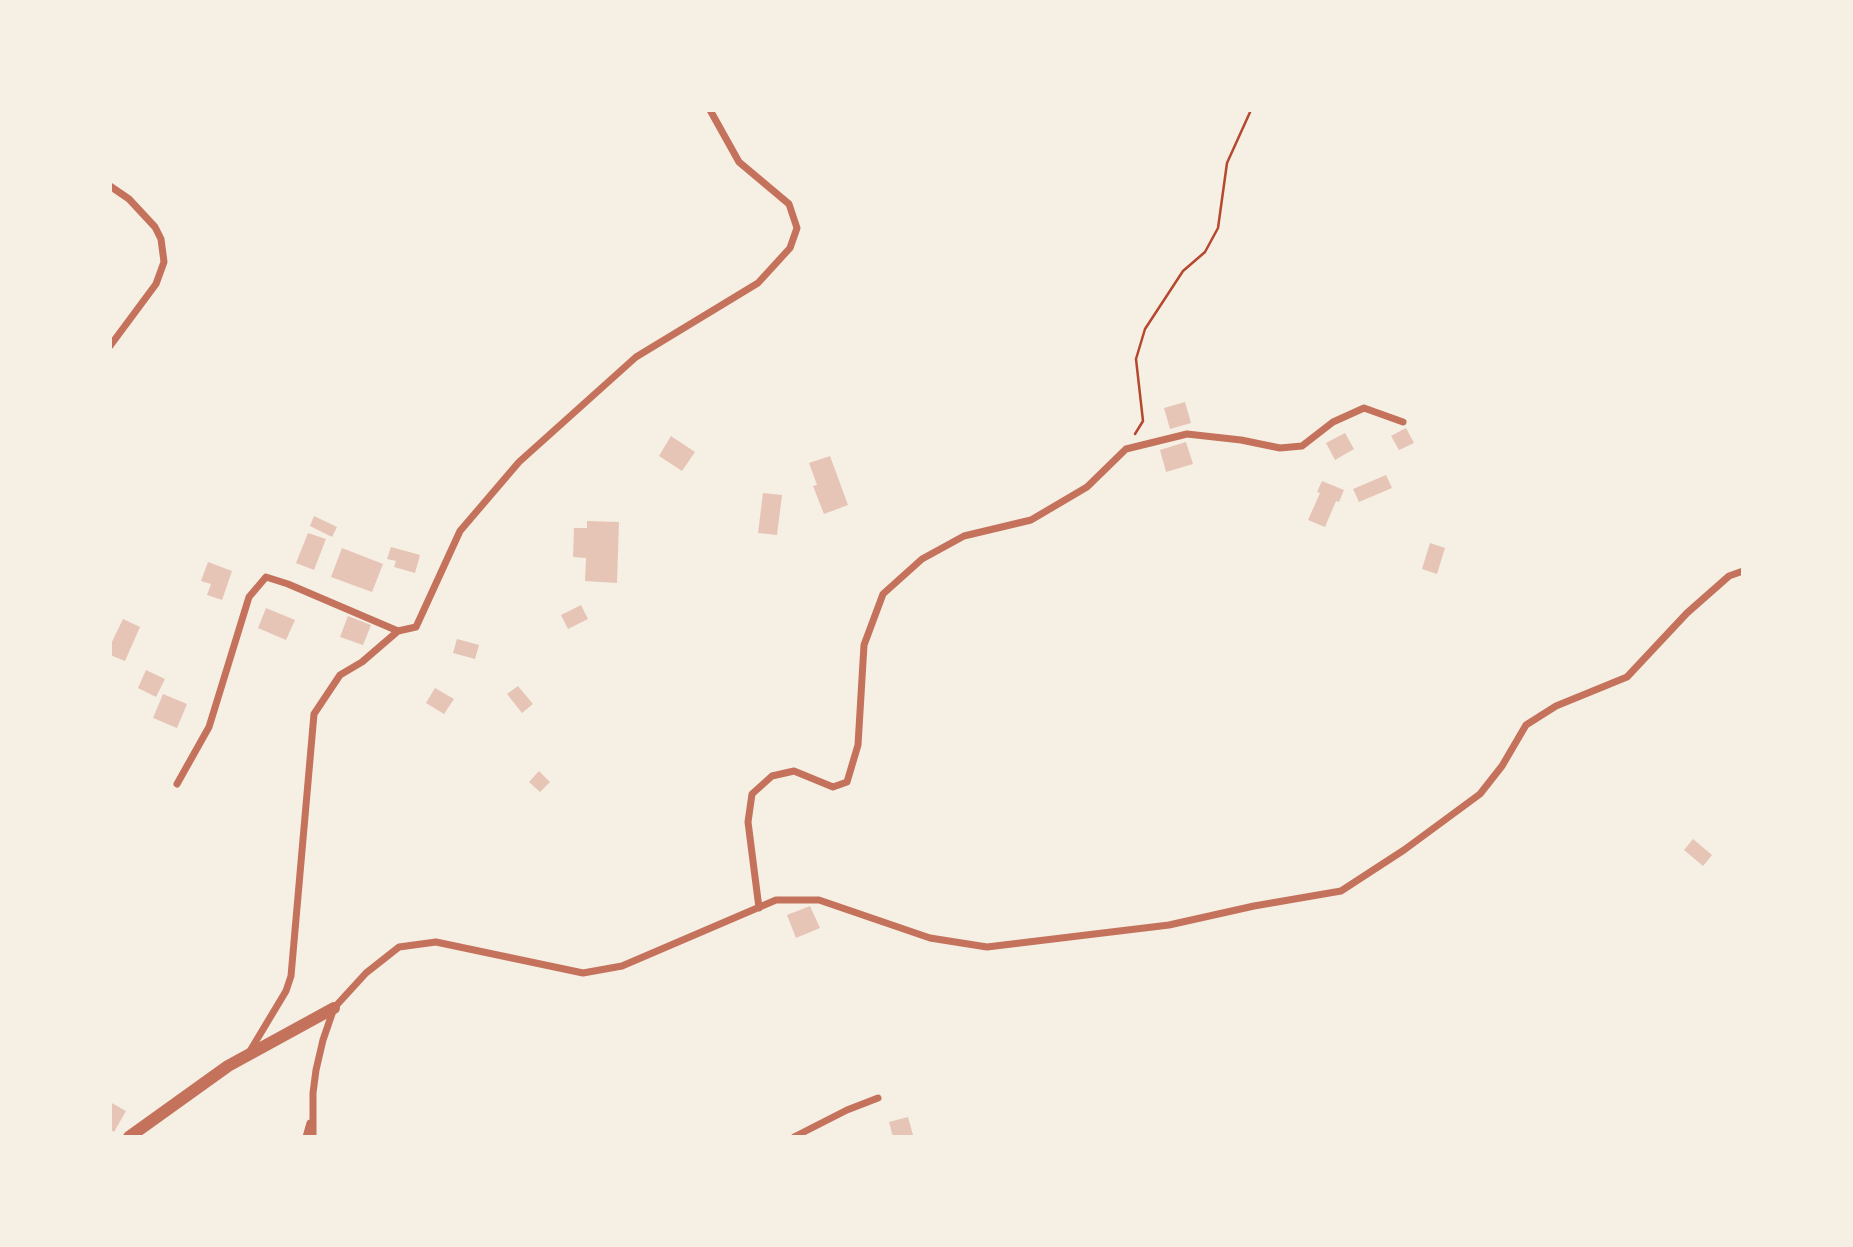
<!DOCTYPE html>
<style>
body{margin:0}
#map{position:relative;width:1853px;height:1247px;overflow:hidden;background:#f6efe4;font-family:Manrope,sans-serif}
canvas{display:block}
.frame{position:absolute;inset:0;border:112px solid #f6efe4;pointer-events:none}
</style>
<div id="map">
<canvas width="1853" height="1247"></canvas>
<div class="frame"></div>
</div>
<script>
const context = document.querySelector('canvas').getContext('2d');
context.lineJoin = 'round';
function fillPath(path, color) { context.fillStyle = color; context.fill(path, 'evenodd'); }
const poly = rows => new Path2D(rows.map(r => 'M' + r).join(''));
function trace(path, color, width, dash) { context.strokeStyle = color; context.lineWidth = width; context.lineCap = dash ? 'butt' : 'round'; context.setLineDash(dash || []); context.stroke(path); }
fillPath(poly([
 [1185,402,1191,423,1170,429,1164,408],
 [1406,428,1414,443,1399,450,1391,436],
 [1345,433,1354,449,1335,460,1326,443],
 [671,436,695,452,682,471,659,456],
 [1186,442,1193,464,1166,472,1160,450],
 [830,456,848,505,824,514,813,486,817,485,809,463],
 [1386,475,1392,488,1359,502,1353,489],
 [1322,481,1344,490,1339,502,1336,501,1325,527,1308,520,1320,493,1317,492],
 [763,493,782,495,777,535,758,533],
 [314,516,337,527,332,537,310,526],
 [587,521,619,522,617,583,585,581,586,558,573,557,574,528,587,528],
 [308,533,326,539,314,570,296,563],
 [1430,543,1445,548,1437,574,1422,569],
 [391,547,420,555,415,573,394,567,396,561,387,559],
 [342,548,383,564,372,592,331,577],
 [208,562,232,571,222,600,207,595,211,584,201,581],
 [581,605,588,619,568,629,561,615],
 [266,608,295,620,286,640,258,628],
 [348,616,371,625,363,645,340,637],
 [123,619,140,627,125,661,110,655,110,646],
 [457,639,479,645,475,659,453,653],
 [146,670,165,679,156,697,138,688],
 [518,686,533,704,522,713,507,694],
 [435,688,454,699,444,714,426,703],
 [163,694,187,704,177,728,153,718],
 [539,771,550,782,540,792,529,782],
 [1693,839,1712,855,1703,866,1684,850],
 [810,906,820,928,796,938,787,915],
 [110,1102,126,1111,114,1132,110,1129],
 [908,1117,913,1135,893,1137,889,1122]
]), '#e6c5b7');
trace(poly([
 [1135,434,1143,421,1136,359,1145,329,1183,271,1205,252,1218,228,1227,163,1251,110]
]), '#b5482f', 2.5);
trace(poly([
 [110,186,129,199,155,227,161,239,164,262,156,284,110,346],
 [177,784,209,727,249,597,266,577,288,584,398,631,416,627,460,531,519,462,636,357,758,283,790,248,797,228,789,204,739,162,710,110],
 [759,908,748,822,752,794,772,776,794,771,833,787,847,782,858,745,864,645,883,594,922,559,964,536,1031,520,1087,487,1126,449,1187,434,1241,440,1280,448,1302,446,1333,422,1364,408,1403,422],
 [250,1051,286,991,291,976,314,714,340,675,362,662,398,631],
 [306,1137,310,1123],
 [313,1137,313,1093,316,1070,323,1040,334,1008,366,973,399,947,436,942,583,973,622,966,776,900,819,900,930,938,987,947,1169,925,1254,906,1341,891,1404,850,1480,794,1502,766,1526,725,1556,706,1627,677,1687,613,1729,576,1743,571],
 [794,1137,847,1110,878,1098]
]), '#c5725c', 7);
trace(poly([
 [129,1137,228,1066,334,1008]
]), '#c5725c', 12);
</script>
